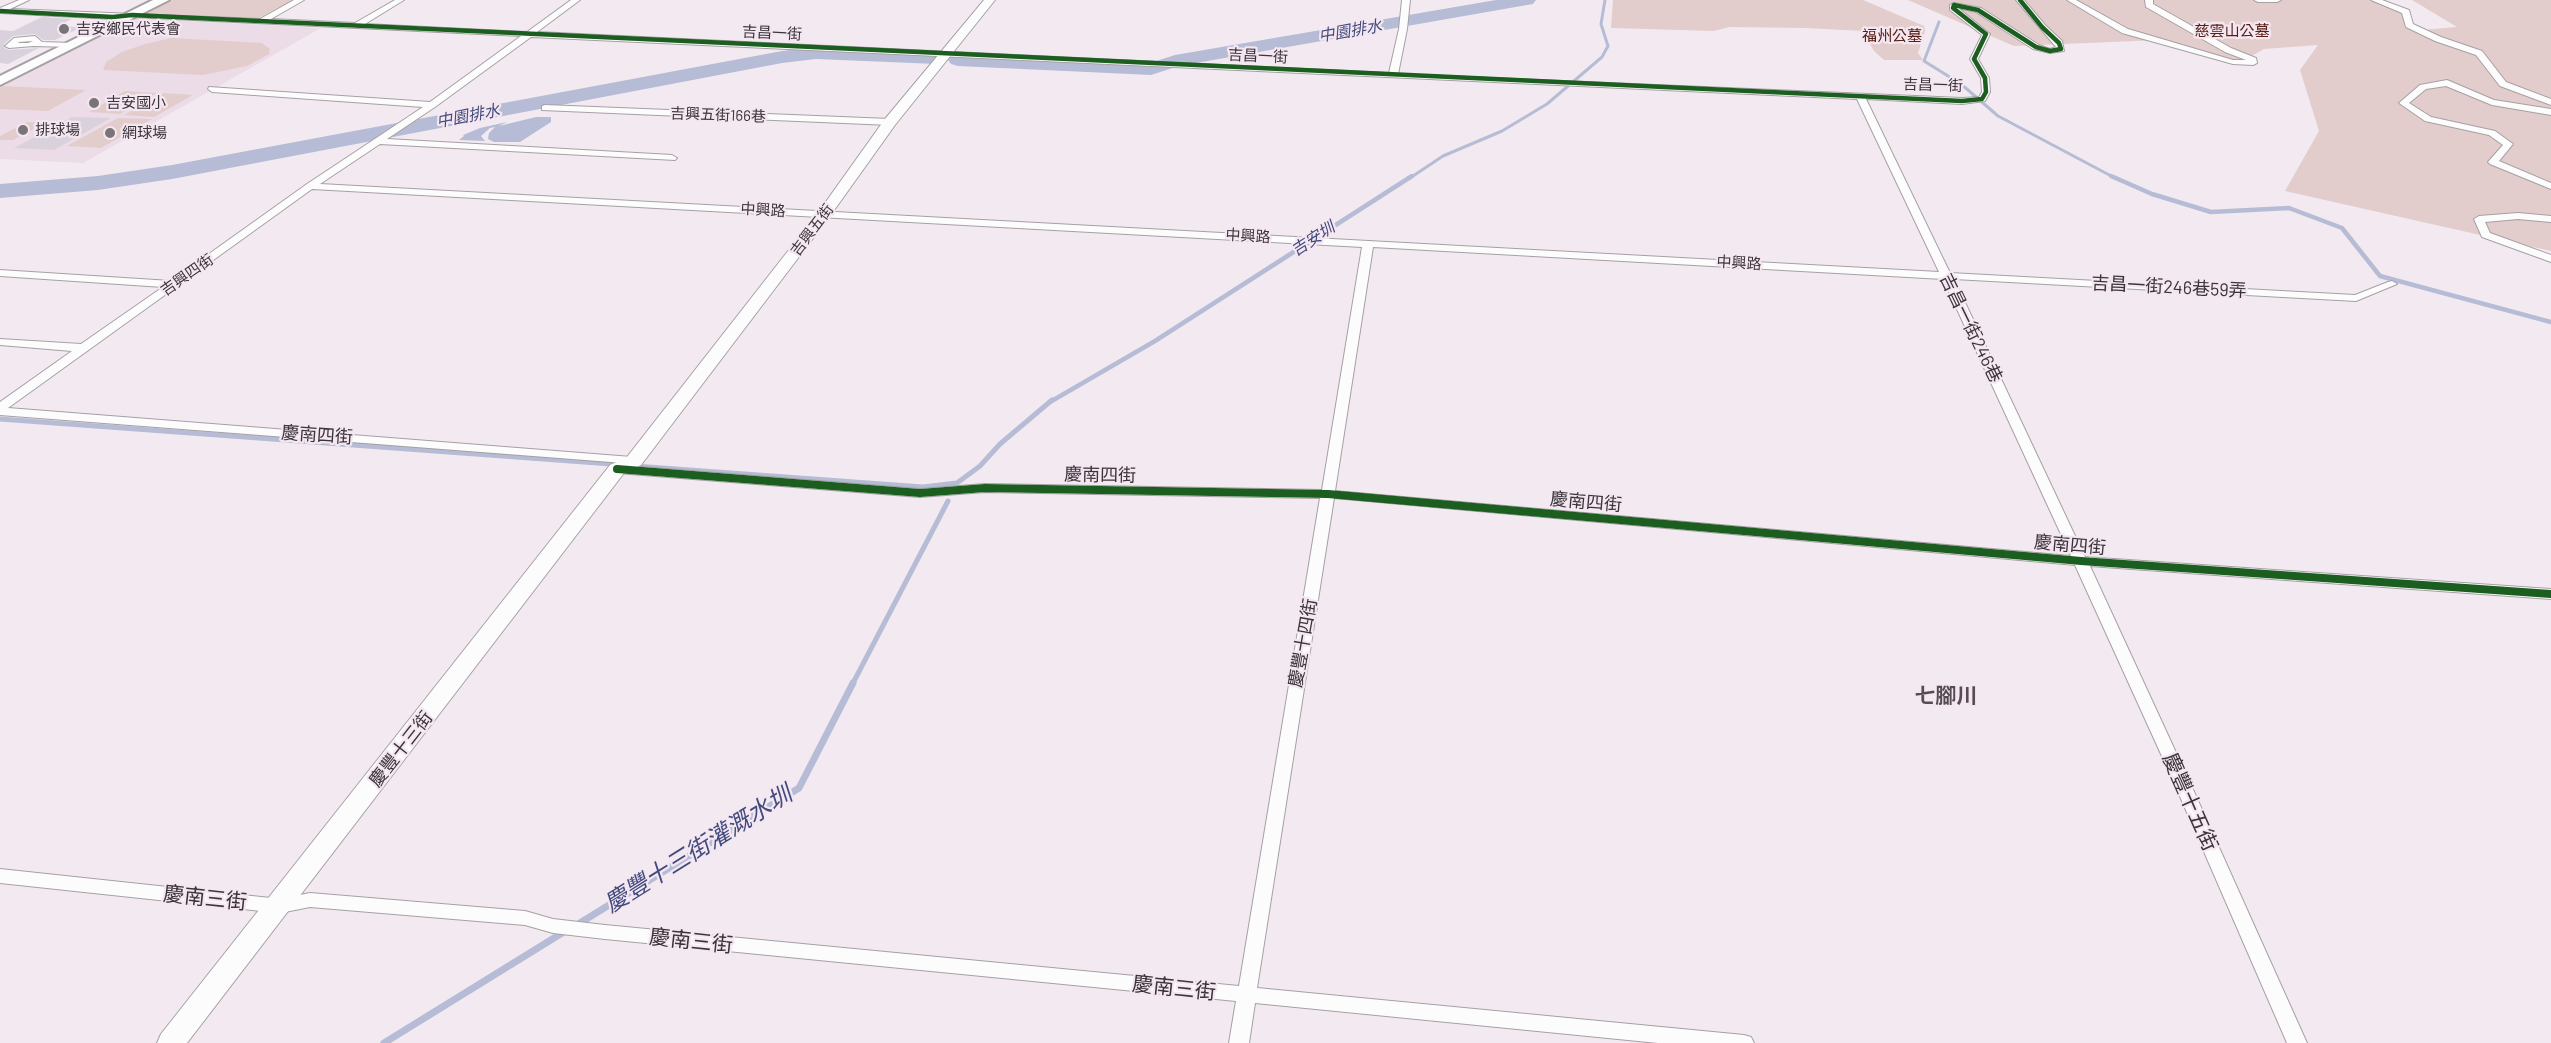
<!DOCTYPE html>
<meta charset="utf-8">
<style>
body{margin:0}
canvas{display:block;background:#f2eaf0}
</style>
<canvas width="2551" height="1043"></canvas>
<script>
const context = document.querySelector('canvas').getContext('2d');
context.lineJoin = 'round';
function fillPath(path, color) { context.fillStyle = color; context.fill(path, 'evenodd'); }
const poly = rows => new Path2D(rows.map(r => 'M' + r).join(''));
function trace(path, color, width, dash) { context.strokeStyle = color; context.lineWidth = width; context.lineCap = dash ? 'butt' : 'round'; context.setLineDash(dash || []); context.stroke(path); }
function label(font, color, halo, rows, align = 'center') {
  context.font = font + ' Barlow,"Noto Sans TC",sans-serif'; context.lineWidth = 4.5; context.setLineDash([]); context.textBaseline = 'middle'; context.strokeStyle = halo; context.fillStyle = color; for (const [text, x, y, turn = 0] of rows) {
    context.save(); context.translate(x, y); context.rotate((+turn || 0) * Math.PI / 180); context.textAlign = isNaN(turn) ? turn : align; if (halo) context.strokeText(text, 0, 0); context.fillText(text, 0, 0); context.restore();
  }
}
fillPath(poly([
 [133,18,321,28,83,163,0,159,0,85]
]), '#ebdce8');
fillPath(poly([
 [166,0,293,0,257,19,137,14],
 [1613,0,1863,0,1924,26,1925,31,1918,53,1923,60,1884,60,1874,51,1863,31,1805,28,1729,27,1714,31,1611,28],
 [1908,0,2385,0,2422,30,2457,27,2412,0,2551,0,2551,251,2285,191,2319,131,2300,70,2318,45,2264,49,2237,64,2160,40,2014,46],
 [172,38,262,43,270,49,269,54,247,66,203,75,103,70,106,62,122,52,145,44],
 [3,86,86,90,48,111,0,109,0,88],
 [125,91,157,93,120,114,89,112],
 [164,93,193,95,154,117,124,115],
 [118,118,152,119,101,148,67,146],
 [27,122,45,123,13,140,0,140,0,136]
]), '#e2cdcc');
fillPath(poly([
 [536,117,551,117,551,122,520,142,494,142,488,139,489,133,495,127,490,128,481,136,485,141,459,140,464,136,463,135,480,128,507,122,499,126]
]), '#b7bcd6');
trace(poly([
 [1939,22,1924,61,1961,84,1998,116,2115,178],
 [1410,178,1443,156,1502,131,1547,104,1602,57,1608,46,1601,24,1605,0]
]), '#b7bcd6', 3);
trace(poly([
 [2111,176,2152,194,2211,212,2289,208,2342,228,2380,276,2551,322],
 [1050,402,1155,341,1412,176]
]), '#b7bcd6', 4.5);
trace(poly([
 [0,419,611,464],
 [635,466,923,487,957,483,980,466,1000,444,1052,400],
 [852,685,948,501]
]), '#b7bcd6', 5);
trace(poly([
 [575,926,799,788,853,683],
 [384,1043,567,930]
]), '#b7bcd6', 7);
fillPath(poly([
 [1496,0,1536,0,1533,4,1527,5,1179,66,1151,75,958,66,951,64,948,60,951,56,958,54,1150,63,1175,55,1496,0],
 [816,47,936,52,943,54,946,58,943,62,936,64,816,59,782,63,172,179,98,190,0,198,0,184,98,176,172,165,782,51,816,47]
]), '#b7bcd6');
fillPath(poly([
 [42,17,72,19,57,26,82,27,55,40,43,40,35,34,13,36,4,44,4,48,9,50,39,48,8,64,0,63,0,30,13,31],
 [72,117,111,118,54,150,14,148]
]), '#d9d2dc');
const street = poly([
 [19,0,29,0,10,9,260,19,294,0,304,0,271,19,355,23,395,0,404,0,365,24,527,32,571,0,580,0,537,32,1389,73,1399,29,1402,0,1410,0,1407,29,1398,74,1962,98,1979,97,1982,92,1981,78,1970,59,1982,35,1950,10,1950,5,1954,3,1981,8,2039,45,2050,49,2056,47,2016,0,2024,0,2045,25,2062,41,2064,51,2050,53,2033,49,1976,12,1958,8,1990,34,1978,59,1989,78,1990,92,1985,101,1962,104,1866,99,1950,273,2355,295,2388,282,2392,281,2397,284,2356,301,1954,279,2085,557,2551,589,2551,599,2090,566,2191,785,2307,1043,2287,1043,2175,785,2075,565,1334,498,1257,988,1744,1035,1751,1037,1754,1043,1658,1043,1255,1003,1249,1043,1229,1043,1236,1001,605,939,553,933,525,925,310,907,280,913,0,883,0,869,280,899,310,893,525,911,553,919,605,925,1239,986,1320,498,985,492,920,497,617,473,611,469,617,465,920,489,985,484,1322,490,1362,247,312,189,8,408,632,457,638,461,637,464,0,415,0,402,72,351,0,345,0,339,81,344,163,287,0,276,0,270,171,281,307,184,423,107,212,92,208,89,209,87,430,102,521,36,132,17,113,19,0,13,0,8,19,0],
 [531,37,1857,99,1939,272,320,184,380,144,675,160,677,158,672,155,387,139,435,107,531,37],
 [1373,247,1943,279,2071,556,1335,491,1373,247],
 [2067,0,2076,0,2128,29,2233,60,2246,60,2225,52,2146,7,2145,0,2153,0,2153,4,2231,48,2256,58,2257,63,2253,65,2233,64,2122,33,2067,0],
 [2254,0,2281,0,2277,2,2258,2,2254,0],
 [2371,0,2382,0,2409,10,2413,24,2441,37,2482,51,2506,82,2551,99,2551,105,2500,86,2476,55,2435,41,2406,27,2402,13,2371,0],
 [35,36,42,42,72,43,76,45,72,47,33,46,9,48,5,46,14,38,35,36],
 [33,41,28,43,18,43,19,42,33,41],
 [2447,80,2494,100,2551,109,2551,115,2492,105,2446,86,2426,89,2409,103,2431,117,2495,131,2513,144,2499,161,2551,183,2551,189,2490,164,2488,162,2503,145,2489,135,2425,121,2399,103,2420,85,2447,80],
 [545,105,890,119,894,122,890,125,542,110,542,106,545,105],
 [2518,213,2551,216,2551,222,2518,219,2485,222,2490,233,2551,255,2551,262,2482,237,2474,219,2479,216,2518,213]
]);
const secondary = poly([
 [984,0,995,0,895,125,830,216,641,465,624,473,187,1043,157,1043,161,1034,610,465,627,457,820,210,885,119,984,0]
]);
const primary = poly([
 [153,0,169,0,0,85,0,76,153,0]
]);
trace(street, '#a6a0a5', 2);
trace(secondary, '#a6a0a5', 2);
trace(primary, '#a6a0a5', 4);
fillPath(street, '#fdfcfd');
fillPath(secondary, '#fdfcfd');
fillPath(primary, '#fdfcfd');
trace(poly([
 [0,11,113,17,132,15,1962,101,1982,99,1986,92,1985,78,1974,59,1986,34,1953,8,1954,5,1978,10,2036,47,2050,51,2061,49,2059,43,2042,27,2020,0]
]), '#1b5e20', 4.5);
trace(poly([
 [617,469,920,493,985,488,1328,494,2081,561,2551,594]
]), '#1b5e20', 8);
for (const [x, y, r, color] of [
 [64,29,6,"#7a7479"],
 [94,103,6,"#7a7479"],
 [23,130,6,"#7a7479"],
 [110,133,6,"#7a7479"]
]) { const dot = new Path2D(); dot.arc(x, y, r, 0, 2 * Math.PI); context.fillStyle = color; context.fill(dot); trace(dot, '#f5e7f2', 2); }
label('15px', '#3a3539', '#f5e7f2', [
 ["吉安鄉民代表會",76,29],
 ["吉安國小",106,103],
 ["排球場",35,130],
 ["網球場",122,133]
], 'left');
label('15px', '#562014', '#f5e7f2', [
 ["慈雲山公墓",2232,31],
 ["福州公墓",1892,36]
]);
label('15px', '#3a3539', '#f5e7f2', [
 ["吉昌一街",772,33,3],
 ["吉昌一街",1258,56,3],
 ["吉昌一街",1933,85,2],
 ["吉興五街166巷",718,115,2],
 ["中興路",763,210,3],
 ["吉興五街",812,230,-53],
 ["中興路",1248,236,3],
 ["中興路",1739,263,3],
 ["吉興四街",187,275,-35]
]);
label('italic 16px', '#414c7d', '#f5e7f2', [
 ["中園排水",1350,31,-10],
 ["中園排水",468,116,-11],
 ["吉安圳",1313,239,-33]
]);
label('18px', '#3a3539', '#f5e7f2', [
 ["吉昌一街246巷59弄",2169,287,3],
 ["吉昌一街246巷",1971,328,64],
 ["慶南四街",317,435,4],
 ["慶南四街",1100,475,1],
 ["慶南四街",1586,502,5],
 ["慶南四街",2070,545,5],
 ["慶豐十四街",1303,643,-80],
 ["慶豐十三街",401,749,-52]
]);
label('bold 21px', '#574c54', '#f5e7f2', [
 ["七腳川",1946,696]
]);
label('21px', '#3a3539', '#f5e7f2', [
 ["慶豐十五街",2190,802,66],
 ["慶南三街",205,898,6],
 ["慶南三街",691,941,6],
 ["慶南三街",1174,988,6]
]);
label('italic 24px', '#414c7d', '#f5e7f2', [
 ["慶豐十三街灌溉水圳",698,849,-32]
]);
</script>
